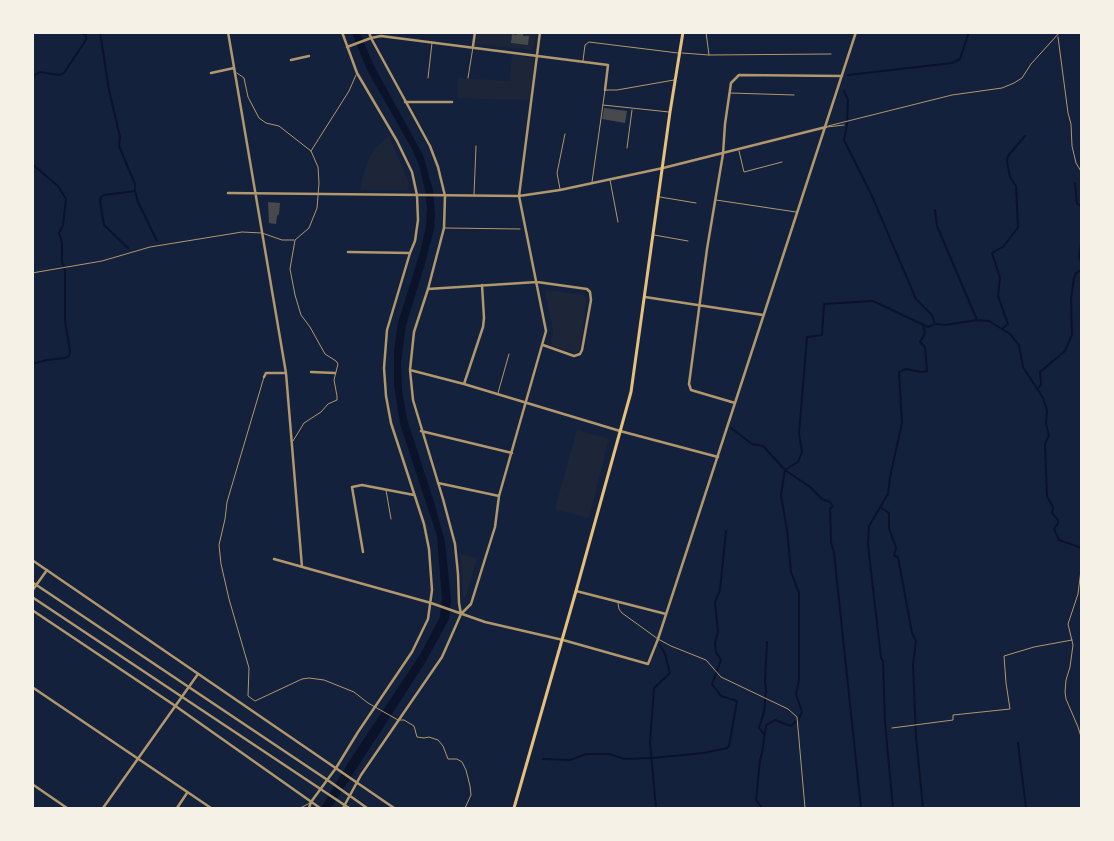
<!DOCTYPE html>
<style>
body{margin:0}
#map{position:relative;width:1114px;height:841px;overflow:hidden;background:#14213d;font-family:"Zilla Slab",serif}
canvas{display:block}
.frame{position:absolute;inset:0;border:34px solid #f6f1e7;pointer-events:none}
</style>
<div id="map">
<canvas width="1114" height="841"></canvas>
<div class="frame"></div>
</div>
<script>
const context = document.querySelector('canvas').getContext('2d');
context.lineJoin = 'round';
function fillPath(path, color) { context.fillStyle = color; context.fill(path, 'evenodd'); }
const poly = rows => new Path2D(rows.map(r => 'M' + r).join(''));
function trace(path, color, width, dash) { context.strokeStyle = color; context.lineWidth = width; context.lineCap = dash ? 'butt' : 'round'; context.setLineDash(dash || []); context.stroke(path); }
fillPath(poly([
 [477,33,536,33,534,47,531,50,476,44],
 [512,54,534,59,530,95,528,100,457,98,458,78,510,81],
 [389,136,408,181,408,190,361,190,362,179,370,156,376,147],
 [546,290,584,295,587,299,580,348,576,353,553,346,551,342,553,330,545,292],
 [577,430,609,439,589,518,555,509],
 [460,554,477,558,466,595,463,599,462,571]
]), '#1d2539');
fillPath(poly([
 [352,33,360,33,374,66,423,155,433,190,435,214,434,229,424,267,406,325,401,363,402,390,407,419,435,505,445,542,451,600,449,619,425,663,331,808,321,808,348,763,421,653,440,617,442,599,437,536,400,424,394,385,394,350,398,323,421,249,426,226,427,208,425,190,419,165,412,149,367,70]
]), '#0b132b');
trace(poly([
 [100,32,109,90,120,137,119,146,135,184,135,191,138,202,157,241],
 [848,75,952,63,960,59,969,32],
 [32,77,40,72,59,75,64,73,86,40,86,35,80,32],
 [32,164,58,186,66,199,63,225,59,233,62,243,62,262,65,270,65,321,70,351,69,356,65,358,47,360,32,364],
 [1075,183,1077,204,1082,206],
 [935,210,937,226,977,320],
 [1082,238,1079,257,1082,264],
 [128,248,104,225,100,201,101,197,104,195,135,191],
 [936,324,945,325,977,320,989,321,1010,334,1019,345,1023,367,1043,398,1047,410,1046,424,1049,435,1045,444,1047,496,1053,507,1052,513,1058,520,1058,523,1054,529,1059,540,1082,548],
 [1002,329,1008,324,998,296,1000,278,992,253,1004,246,1018,227,1016,186,1010,177,1007,162,1008,156,1025,136],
 [1037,390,1041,384,1040,372,1065,351,1072,335,1071,299,1074,278,1076,273,1081,270],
 [731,428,752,444,763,446,785,470,810,487,822,499,830,502,833,506,830,509,831,542,834,553,861,808],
 [880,507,889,513,889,528,896,548,894,556,898,557,912,633,916,641,913,665,916,737,923,808],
 [764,734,759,728,764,712,766,690,765,681,767,642],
 [1018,743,1026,808],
 [543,759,570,760,586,754,609,754,625,759,652,758,704,753,727,748,729,746,737,701,721,696,712,684,721,660,716,652,715,643,718,632,715,602,720,590,726,531],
 [656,808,650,743,654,688,670,673,665,654,660,645],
 [762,808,756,800,760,760,762,753,766,725,775,720,791,726,798,720,802,712,796,694,799,680,799,593,791,572,787,530,781,495,785,470,798,462,802,452,799,434,807,337,822,335,824,304,873,301,928,327,935,324,932,315,916,299,871,194,844,140,847,125,848,100,844,91],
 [893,808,885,723,883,661,881,658,868,545,869,526,888,494,890,477,902,423,899,372,906,369,921,372,927,371,925,347,920,342,925,333,923,325]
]), '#0b132b', 2);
fillPath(poly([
 [517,32,523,32,523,36,529,36,528,45,511,43,512,34,517,35],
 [604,108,627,111,625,123,602,119],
 [268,202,280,203,279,214,277,216,276,224,269,223]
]), '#48494c');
trace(poly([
 [706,32,709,55],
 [1058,37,1068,113,1071,124,1072,146,1076,163,1082,173],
 [682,53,709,55,831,54],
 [583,61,585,45,589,42,678,53],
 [237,73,244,78,248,97,259,118,266,123,279,126,311,151,318,167,319,183,317,208,309,228,295,240,290,269,295,295,301,315,310,327,325,354,336,361,338,364,334,380,337,396,337,400,328,404,321,412,304,423,293,441],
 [428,78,432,43],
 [468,78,473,47],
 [730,93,794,95],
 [603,105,669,112],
 [828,126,952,95,1002,88,1014,83,1022,78,1031,64,1060,32],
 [827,127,844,125],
 [627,148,632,110],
 [311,151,349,91,356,75],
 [739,151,744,172,782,162],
 [610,180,618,222],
 [592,182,605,90,617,90,674,80],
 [560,189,557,173,565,134],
 [474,195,476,146],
 [660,197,696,203],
 [716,200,796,212],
 [445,228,520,229],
 [654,235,688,241],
 [32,273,102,261,150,247,242,232,262,233,282,240,294,240],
 [264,377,227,502,225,519,219,545,221,564,229,599,249,668,248,696,255,701,302,679,309,678,324,680,354,692,368,703,398,720,404,720,414,726,417,737,424,738,429,737,438,740,443,746,448,759,457,759,462,762,466,770,470,786,471,795,465,808],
 [498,393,509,354],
 [386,490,391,519],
 [1082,562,1078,594,1068,624,1073,645,1070,667,1066,680,1065,692,1066,699,1078,727,1082,740],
 [618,603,619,609,622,613,658,639,671,646,706,660,721,677,788,709,797,717,805,808],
 [892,728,953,720,953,715,1010,709,1006,683,1004,656,1034,647,1072,640],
 [300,808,310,803]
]), '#b1986c', 1);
trace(poly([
 [228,32,286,373,302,567],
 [473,46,475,32],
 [347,47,371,38,381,36,608,65,605,90],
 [291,60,309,56],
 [211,73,234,68],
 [405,102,452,102],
 [228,193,519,196,560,190,663,168,826,127],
 [348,252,410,253],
 [428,289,537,282,587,289,590,292,591,300,582,350,580,354,574,356,543,345],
 [645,297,763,315],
 [410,370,464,384,620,431,718,457],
 [311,372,335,373],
 [264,377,266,373,286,373],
 [464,384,483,327,484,318,482,285],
 [735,403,691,390,689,384,707,249,723,154,725,124,731,83,739,75,842,76],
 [421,431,512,453],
 [438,483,499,496],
 [363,552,352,487,362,485,414,495],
 [274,559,431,603,485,622,563,640,648,664,658,639,856,32],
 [32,591,47,570],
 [576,591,666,614],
 [461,614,471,604,495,527,499,496,546,331,519,196,540,32],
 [32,687,211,808],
 [32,784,67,808],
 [103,808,198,674],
 [177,808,187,793],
 [309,808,311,802,336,768,358,732,412,652,428,619,432,590,429,549,424,524,391,423,386,396,384,368,387,330,410,253,415,241,418,220,417,195,412,172,397,141,357,73,342,32],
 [343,808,361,775,442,657,461,614,459,603,458,574,455,544,443,499,413,400,410,370,414,332,428,289,444,228,445,196,438,167,430,146,371,38,369,32]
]), '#b1986c', 2.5);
trace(poly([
 [32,560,394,808],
 [32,582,329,781,367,808],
 [32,597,349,808],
 [32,610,174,705,320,808]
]), '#b1986c', 2.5);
trace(poly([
 [514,808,576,591,631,392,670,112,683,32]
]), '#e5c07b', 3);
</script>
